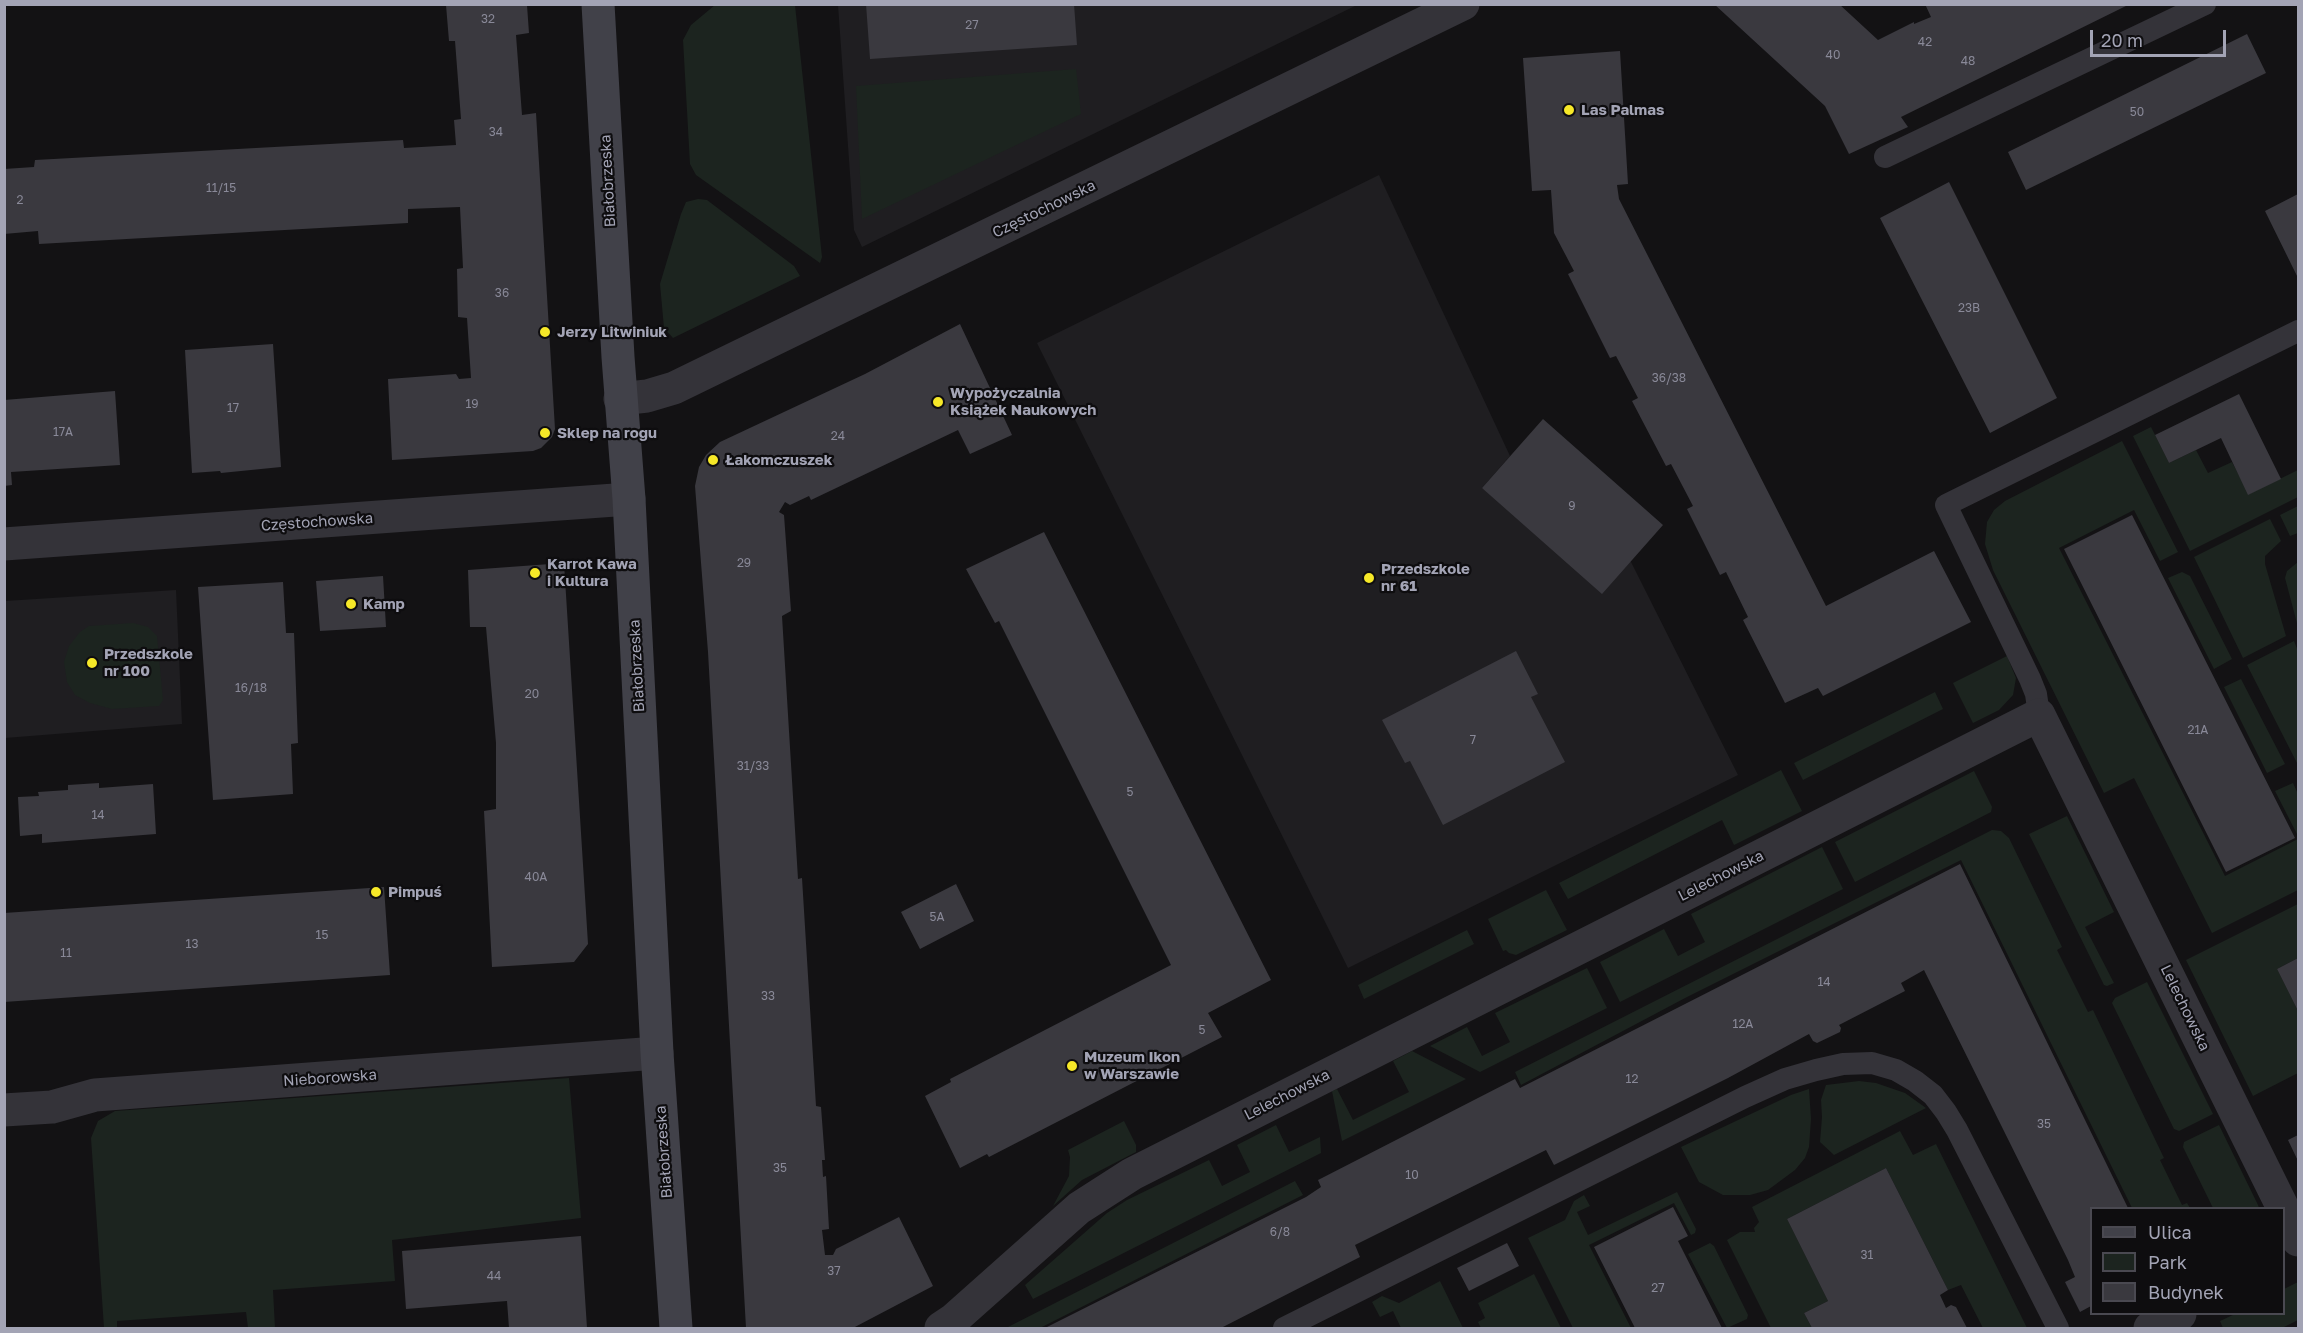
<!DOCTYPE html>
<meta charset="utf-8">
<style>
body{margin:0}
#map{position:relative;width:2303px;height:1333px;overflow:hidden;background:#131214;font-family:"Golos Text",sans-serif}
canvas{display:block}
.frame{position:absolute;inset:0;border:6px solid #a3a4b5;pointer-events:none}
.legend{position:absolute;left:2090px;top:1207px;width:195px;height:108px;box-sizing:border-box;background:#0e0d0f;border:2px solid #4a4951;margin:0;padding:8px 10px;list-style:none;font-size:18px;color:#a3a4b5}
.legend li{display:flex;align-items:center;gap:12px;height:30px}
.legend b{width:30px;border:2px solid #4a4951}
.scale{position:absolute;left:2090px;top:30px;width:136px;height:27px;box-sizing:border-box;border:3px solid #a3a4b5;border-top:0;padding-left:8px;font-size:18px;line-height:21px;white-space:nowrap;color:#a3a4b5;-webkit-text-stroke:4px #0e0d0f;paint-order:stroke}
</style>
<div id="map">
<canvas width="2303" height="1333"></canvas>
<div class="frame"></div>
<ul class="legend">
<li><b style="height:8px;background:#414149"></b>Ulica</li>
<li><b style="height:16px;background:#1c241f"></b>Park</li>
<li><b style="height:16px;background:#3a393f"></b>Budynek</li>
</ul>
<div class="scale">20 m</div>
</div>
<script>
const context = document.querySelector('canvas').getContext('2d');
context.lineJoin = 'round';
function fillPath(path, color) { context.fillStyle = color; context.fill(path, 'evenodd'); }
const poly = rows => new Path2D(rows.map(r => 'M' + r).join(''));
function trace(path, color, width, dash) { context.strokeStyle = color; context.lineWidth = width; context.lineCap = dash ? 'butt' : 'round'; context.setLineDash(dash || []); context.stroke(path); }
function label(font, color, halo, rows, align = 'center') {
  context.font = font + ' "Golos Text",sans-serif'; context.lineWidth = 4.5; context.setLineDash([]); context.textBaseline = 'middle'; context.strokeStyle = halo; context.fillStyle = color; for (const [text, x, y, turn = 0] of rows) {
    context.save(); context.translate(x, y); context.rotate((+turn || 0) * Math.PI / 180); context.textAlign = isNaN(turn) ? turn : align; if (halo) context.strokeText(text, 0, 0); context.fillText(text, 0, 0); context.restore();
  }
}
fillPath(poly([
 [838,5,1357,5,862,247,854,230],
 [1379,175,1510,456,1482,488,1631,562,1738,775,1348,968,1037,343],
 [176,590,182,724,5,738,5,601]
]), '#1f1e21');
fillPath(poly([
 [715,5,795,5,822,257,820,263,696,175,690,164,683,40,691,25],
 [1076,69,1081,114,862,219,856,86],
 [698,199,707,200,794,266,800,276,673,338,664,328,660,284,681,214,686,202],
 [2151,427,2169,463,2196,450,2208,473,2232,462,2249,494,2298,470,2298,497,2190,551,2133,436],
 [2122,441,2178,552,2160,561,2134,510,2059,548,2225,876,2298,839,2298,890,2212,933,2134,778,2104,793,1993,570,1985,544,1987,522,1994,510,2005,501],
 [2298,506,2298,533,2290,536,2280,515],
 [2270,519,2281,541,2265,556,2265,564,2286,636,2243,658,2194,557],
 [2298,562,2298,627,2285,578,2287,571],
 [2182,572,2190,576,2232,659,2214,669,2168,578],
 [133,623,148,627,157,636,163,700,159,706,112,709,90,703,75,695,67,682,64,662,69,646,80,632,89,626],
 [2294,641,2298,651,2297,763,2247,665],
 [2007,656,2016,678,2013,695,1999,710,1973,723,1953,683],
 [2241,679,2285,764,2267,773,2224,687],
 [1935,692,1943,709,1803,780,1794,763],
 [1781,770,1802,811,1734,845,1722,820,1568,899,1559,883],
 [1974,771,1992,807,1991,812,1855,882,1835,842],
 [2293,783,2298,794,2298,836,2275,791],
 [2067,816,2114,912,2085,927,2114,983,2107,986,2104,985,2029,834],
 [1992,830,2001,831,2009,838,2062,947,2057,950,2088,1012,2093,1010,2164,1158,2160,1160,2182,1205,2187,1203,2190,1208,2132,1208,1961,860,1687,997,1521,1085,1515,1072],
 [1822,847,1843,889,1620,1002,1600,962,1664,929,1678,956,1705,942,1691,914],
 [1546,890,1567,930,1516,955,1509,953,1506,950,1503,951,1488,919],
 [2298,904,2298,958,2277,969,2298,1011,2298,1073,2253,1096,2186,960],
 [1467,930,1474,944,1364,999,1358,985],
 [1587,968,1607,1008,1480,1072,1430,1046,1467,1027,1482,1056,1510,1042,1495,1013],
 [2147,982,2213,1114,2179,1131,2174,1129,2112,1003,2115,998],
 [1412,1051,1466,1079,1342,1141,1332,1091,1337,1089,1353,1120,1409,1092,1393,1061],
 [569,1078,581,1218,392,1240,395,1281,273,1290,275,1328,248,1328,246,1312,117,1321,117,1328,104,1328,91,1138,98,1121,115,1111],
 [1859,1081,1876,1083,1905,1093,1926,1108,1834,1155,1820,1142,1822,1117,1821,1100,1826,1085],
 [1809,1089,1811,1119,1809,1147,1805,1158,1795,1170,1768,1190,1750,1195,1723,1195,1699,1182,1681,1147,1791,1095],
 [1124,1121,1136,1145,1136,1152,1082,1180,1053,1206,1069,1176,1070,1157,1068,1150],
 [1276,1125,1289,1152,1320,1137,1321,1153,1033,1299,1025,1285,1107,1213,1127,1200,1209,1160,1222,1186,1250,1172,1237,1145],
 [2219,1125,2258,1205,2259,1208,2213,1208,2183,1147,2184,1142],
 [1900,1131,1913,1155,1936,1144,2027,1328,1983,1328,1961,1285,1948,1290,1886,1168,1787,1219,1828,1301,1804,1313,1812,1328,1771,1328,1727,1240,1740,1232,1755,1232,1754,1228,1759,1222,1752,1207],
 [1295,1181,1303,1195,1040,1328,1006,1328],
 [1677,1192,1696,1229,1695,1233,1691,1235,1674,1203,1589,1245,1631,1328,1573,1328,1528,1238,1565,1220,1574,1201,1584,1195,1590,1206,1577,1212,1588,1235],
 [1710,1243,1714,1246,1748,1315,1747,1319,1727,1328,1688,1254],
 [1534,1274,1561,1328,1481,1328,1478,1322,1485,1318,1478,1303],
 [1440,1281,1463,1328,1401,1328,1393,1311,1380,1317,1372,1302,1382,1296,1399,1303],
 [2298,1282,2298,1320,2282,1328,2223,1328,2220,1321,2235,1314,2284,1314,2284,1289]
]), '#1c241f');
fillPath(poly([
 [866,4,1074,4,1077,45,870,59],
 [1714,4,1839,4,1878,40,1914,22,1914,24,1931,17,1925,4,2130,4,1901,117,1908,127,1849,154,1825,106],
 [446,5,527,5,529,33,516,35,522,115,536,113,555,429,552,437,541,448,533,451,392,460,388,379,456,374,459,379,471,378,467,318,458,317,457,269,463,268,460,207,408,209,408,223,39,244,38,231,4,234,4,169,34,167,35,160,403,140,404,148,456,145,454,120,461,119,455,41,449,41],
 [2247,34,2266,73,2026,190,2008,152],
 [1620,51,1628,184,1617,185,1619,199,1826,606,1934,551,1971,622,1823,696,1818,688,1785,703,1743,620,1748,617,1726,572,1720,575,1687,509,1693,506,1671,464,1666,466,1632,401,1638,398,1616,356,1610,358,1568,274,1574,271,1554,233,1551,190,1532,191,1523,58],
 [1949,182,2057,398,1990,433,1880,218],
 [2298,194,2298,278,2265,211],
 [960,324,1012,435,970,454,958,430,811,500,809,496,790,505,785,502,779,512,784,515,791,611,782,616,798,879,802,878,816,1106,821,1107,825,1160,822,1160,823,1177,826,1176,829,1229,822,1230,825,1255,833,1255,836,1249,899,1217,933,1286,853,1328,746,1328,708,652,695,486,699,467,706,455,720,442,865,374],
 [273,344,281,467,221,473,220,471,192,473,185,350],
 [115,391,120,465,11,472,12,485,4,486,4,400],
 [2239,394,2281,479,2248,495,2221,438,2169,463,2155,435],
 [1543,419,1663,525,1602,594,1482,488],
 [2132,515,2295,838,2226,872,2064,549],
 [1044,532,1271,980,1208,1013,1222,1037,989,1157,987,1154,960,1168,925,1096,951,1082,950,1079,1171,965,999,621,995,623,966,569],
 [564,563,588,944,574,962,492,967,484,811,496,809,496,743,486,627,470,627,468,570],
 [383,576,386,627,320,631,316,581],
 [283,582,286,633,294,633,298,743,291,744,293,794,213,800,198,587],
 [1516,651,1538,694,1531,697,1565,762,1443,825,1410,761,1405,763,1382,720],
 [99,783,99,788,153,784,156,834,42,843,42,834,20,836,18,797,39,796,38,792,68,790,68,785],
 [1960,864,2128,1208,2091,1209,2091,1306,2080,1312,2065,1282,2075,1277,2068,1260,1924,970,1901,983,1905,991,1839,1025,1841,1028,1840,1032,1817,1043,1813,1041,1809,1034,1728,1078,1554,1165,1546,1150,1355,1245,1360,1257,1221,1328,1045,1328,1306,1197,1321,1187,1318,1180,1322,1178,1515,1079,1520,1088],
 [956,884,974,921,920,949,901,912],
 [384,887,390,975,4,1002,4,913],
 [2298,958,2298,1011,2277,969],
 [2298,1135,2298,1161,2288,1140],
 [1886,1168,1948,1290,1940,1295,1946,1308,1951,1305,1956,1307,1967,1328,1812,1328,1804,1313,1828,1301,1787,1219],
 [1673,1207,1688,1236,1678,1241,1722,1328,1635,1328,1594,1247],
 [581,1236,587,1328,509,1328,507,1301,406,1309,402,1251],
 [1507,1243,1519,1266,1469,1291,1457,1268]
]), '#3a393f');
trace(poly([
 [1885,157,2205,4],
 [2039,715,2036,694,2030,679,1946,505,2298,331],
 [1284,1328,1745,1097,1785,1079,1816,1070,1843,1064,1872,1063,1896,1070,1915,1081,1933,1095,1946,1112,1957,1130,2058,1328]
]), '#343339', 22);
trace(poly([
 [620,399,647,396,674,388,1463,4],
 [4,544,629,499],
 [4,1110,52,1107,95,1095,657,1053],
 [2284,1210,2298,1240],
 [941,1328,953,1320,1079,1208,1132,1174,2039,715,2283,1208],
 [2150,1328,2180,1314]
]), '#343339', 33);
trace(poly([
 [598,4,618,357,629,499,657,1053,676,1328]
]), '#414149', 33);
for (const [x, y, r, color] of [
 [1569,110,6,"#f6e828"],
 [545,332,6,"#f6e828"],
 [938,402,6,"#f6e828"],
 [545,433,6,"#f6e828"],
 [713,460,6,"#f6e828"],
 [535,573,6,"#f6e828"],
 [1369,578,6,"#f6e828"],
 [351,604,6,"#f6e828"],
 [92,663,6,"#f6e828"],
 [376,892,6,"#f6e828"],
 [1072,1066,6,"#f6e828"]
]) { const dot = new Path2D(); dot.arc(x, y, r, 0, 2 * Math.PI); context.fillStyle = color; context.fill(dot); trace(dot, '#0e0d0f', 2); }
label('12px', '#898998', null, [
 ["32",488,19],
 ["27",972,25],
 ["42",1925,42],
 ["40",1833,55],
 ["48",1968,61],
 ["50",2137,112],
 ["34",496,132],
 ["11/15",221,188],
 ["2",20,200],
 ["36",502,293],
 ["23B",1969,308],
 ["36/38",1669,378],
 ["19",472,404],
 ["17",233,408],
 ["17A",63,432],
 ["24",838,436],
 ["9",1572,506],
 ["29",744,563],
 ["16/18",251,688],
 ["20",532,694],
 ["21A",2198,730],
 ["7",1473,740],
 ["31/33",753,766],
 ["5",1130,792],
 ["14",98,815],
 ["40A",536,877],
 ["5A",937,917],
 ["15",322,935],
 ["13",192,944],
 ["11",66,953],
 ["14",1824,982],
 ["33",768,996],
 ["12A",1743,1024],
 ["5",1202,1030],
 ["12",1632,1079],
 ["35",2044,1124],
 ["35",780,1168],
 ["10",1412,1175],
 ["6/8",1280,1232],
 ["31",1867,1255],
 ["37",834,1271],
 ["44",494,1276],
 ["27",1658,1288]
]);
label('bold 15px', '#a3a4b5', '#0e0d0f', [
 ["Las Palmas",1581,110],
 ["Jerzy Litwiniuk",557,332],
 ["Wypożyczalnia",950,393],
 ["Książek Naukowych",950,410],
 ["Sklep na rogu",557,433],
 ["Łakomczuszek",725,460],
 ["Karrot Kawa",547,564],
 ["i Kultura",547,581],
 ["Przedszkole",1381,569],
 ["nr 61",1381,586],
 ["Kamp",363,604],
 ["Przedszkole",104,654],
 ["nr 100",104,671],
 ["Pimpuś",388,892],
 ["Muzeum Ikon",1084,1057],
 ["w Warszawie",1084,1074]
], 'left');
label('15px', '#a3a4b5', '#0e0d0f', [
 ["Białobrzeska",608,181,-93],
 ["Częstochowska",1044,209,-26],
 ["Częstochowska",317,522,-4],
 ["Białobrzeska",637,666,-93],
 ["Lelechowska",1721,876,-27],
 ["Lelechowska",2185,1008,64],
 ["Nieborowska",330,1078,-4],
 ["Lelechowska",1287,1095,-27],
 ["Białobrzeska",664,1152,-94]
]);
</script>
